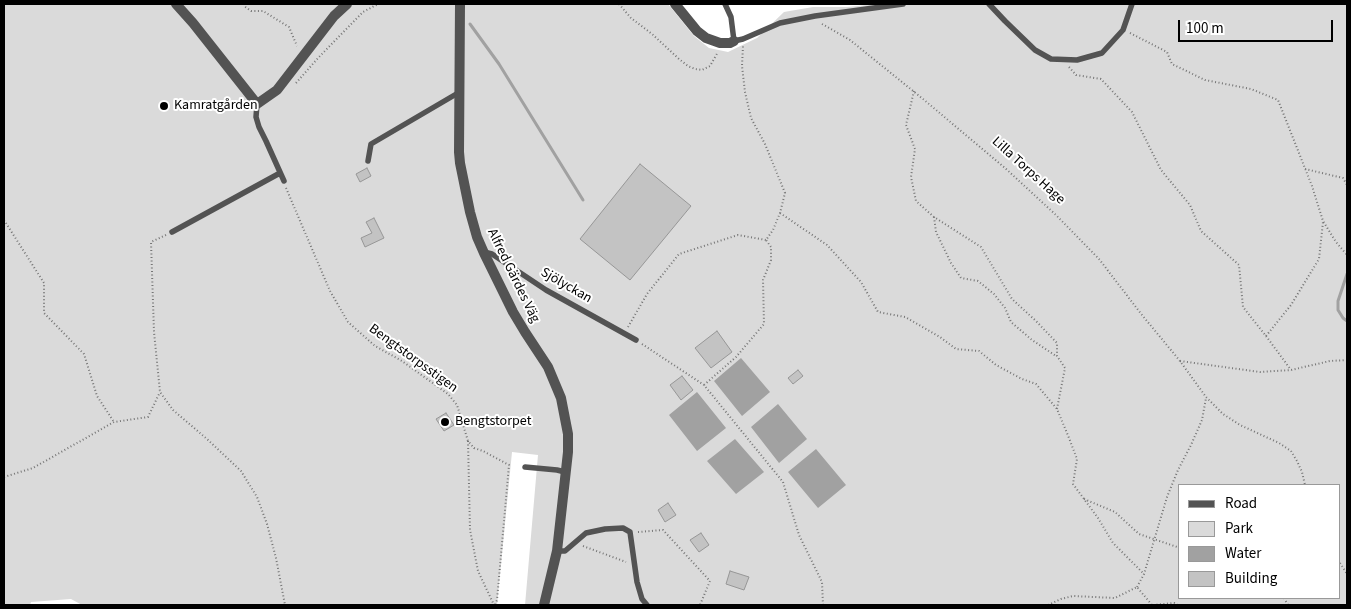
<!DOCTYPE html>
<meta charset="utf-8">
<style>
body{margin:0}
#map{position:relative;width:1351px;height:609px;overflow:hidden;background:#fff;font-family:"Source Sans 3",sans-serif}
canvas{display:block}
.frame{position:absolute;inset:0;border:5px solid #000;pointer-events:none}
.legend{position:absolute;left:1178px;top:484px;width:162px;height:115px;box-sizing:border-box;background:#fff;border:1px solid #999;margin:0;padding:6px 9px;list-style:none;font-size:15px;color:#000}
.legend li{display:flex;align-items:center;gap:10px;height:25px}
.legend b{width:25px;border:1px solid #999}
.scale{position:absolute;left:1178px;top:20px;width:155px;height:22px;box-sizing:border-box;border:2px solid #000;border-top:0;padding-left:6px;font-size:15px;line-height:18px;white-space:nowrap;color:#000;-webkit-text-stroke:4px #fff;paint-order:stroke}
</style>
<div id="map">
<canvas width="1351" height="609"></canvas>
<div class="frame"></div>
<ul class="legend">
<li><b style="height:6px;background:#535353"></b>Road</li>
<li><b style="height:14px;background:#dadada"></b>Park</li>
<li><b style="height:14px;background:#a1a1a1"></b>Water</li>
<li><b style="height:14px;background:#c3c3c3"></b>Building</li>
</ul>
<div class="scale">100 m</div>
</div>
<script>
const context = document.querySelector('canvas').getContext('2d');
context.lineJoin = 'round';
function fillPath(path, color) { context.fillStyle = color; context.fill(path, 'evenodd'); }
const poly = rows => new Path2D(rows.map(r => 'M' + r).join(''));
function trace(path, color, width, dash) { context.strokeStyle = color; context.lineWidth = width; context.lineCap = dash ? 'butt' : 'round'; context.setLineDash(dash || []); context.stroke(path); }
function label(font, color, halo, rows, align = 'center') {
  context.font = font + ' "Source Sans 3",sans-serif'; context.lineWidth = 4; context.setLineDash([]); context.textBaseline = 'middle'; context.strokeStyle = halo; context.fillStyle = color; for (const [text, x, y, turn = 0] of rows) {
    context.save(); context.translate(x, y); context.rotate((+turn || 0) * Math.PI / 180); context.textAlign = isNaN(turn) ? turn : align; if (halo) context.strokeText(text, 0, 0); context.fillText(text, 0, 0); context.restore();
  }
}
fillPath(poly([
 [4,4,668,4,694,36,709,48,728,52,757,38,784,12,813,7,847,7,880,4,1347,4,1347,605,525,605,538,455,512,452,497,605,82,605,71,599,31,602,30,605,4,605],
 [1180,485,1340,485,1340,598,1180,598]
]), '#dadada');
fillPath(poly([
 [741,358,770,392,742,416,714,381],
 [697,392,726,428,697,451,669,415],
 [778,404,807,439,779,463,751,427],
 [735,439,764,472,736,494,707,461],
 [816,449,846,485,818,508,788,472]
]), '#a1a1a1');
trace(poly([
 [470,24,499,64,583,200],
 [1347,274,1338,301,1338,310,1343,318,1347,321]
]), '#a1a1a1', 3);
const building = poly([
 [640,164,691,206,630,280,580,239,640,164],
 [367,168,371,176,360,182,356,174,367,168],
 [374,218,384,238,365,247,361,238,372,233,366,222,374,218],
 [717,331,732,352,711,368,695,348,717,331],
 [798,370,803,376,793,384,788,378,798,370],
 [682,376,693,390,681,400,670,385,682,376],
 [446,413,454,425,444,431,436,419,446,413],
 [668,503,676,515,665,522,658,510,668,503],
 [701,533,709,545,699,552,690,540,701,533],
 [730,571,749,577,744,590,726,584,730,571]
]);
fillPath(building, '#c3c3c3');
trace(building, '#979797', 1);
trace(poly([
 [244,4,244,6,251,11,263,11,289,27,297,46],
 [619,4,631,18,652,34,679,59,688,66,695,69,702,70,710,66,718,52],
 [822,24,850,40,923,99,1005,168,1056,215,1099,259,1142,315,1180,361,1206,397,1223,414,1240,425,1279,443,1291,451,1297,461,1302,472,1305,485],
 [1130,33,1167,52,1172,64,1205,80,1251,89,1278,100,1312,186,1323,221,1336,242,1347,255],
 [1069,67,1076,75,1101,79,1132,112,1161,170,1190,205,1201,231,1239,265,1243,307,1266,336,1291,370],
 [296,83,319,57,363,12,378,4],
 [914,91,906,125,915,149,911,177,916,201,934,217,981,247,1012,299,1036,321,1057,343,1057,356,1065,368,1057,409],
 [1305,169,1343,178,1347,185],
 [286,188,330,291,348,322,375,346,402,361,448,394,457,405,468,441,474,448,483,451,509,465,497,600,495,605],
 [780,213,827,245,861,282,878,312,905,317,940,337,956,349,979,351,996,365,1022,379,1036,384,1057,409,1069,438,1077,459,1073,484,1098,518,1113,543,1144,574],
 [934,217,936,232,951,263,961,278,978,281,994,294,1005,308,1011,322,1032,340,1056,356],
 [4,220,44,283,44,313,84,354,97,396,114,422],
 [166,235,151,242,154,332,160,392,173,410,207,439,241,471,257,497,267,524,276,558,285,605],
 [628,327,647,294,679,254,738,235,766,240],
 [1266,336,1291,305,1319,259,1323,222],
 [642,344,704,385,783,482,799,535,822,582,823,605],
 [1180,361,1260,372,1291,370,1330,361,1347,360],
 [704,385,736,357,764,324,763,280,771,260,771,247,766,240,773,230,780,213,785,193,765,144,751,118,745,92,742,66,743,46],
 [468,441,470,530,478,571,494,605],
 [4,477,33,468,114,422,148,417,160,392],
 [1084,499,1115,512,1139,534,1180,548],
 [638,532,663,530,710,581,700,605],
 [583,546,626,562],
 [1340,563,1347,574],
 [1137,587,1144,574,1167,497,1178,470,1191,445,1202,420,1206,398],
 [1284,598,1288,605],
 [1048,605,1061,599,1073,596,1115,598,1137,587,1152,605],
 [1153,605,1174,603,1178,605]
]), '#757575', 2, [1, 2.5]);
trace(poly([
 [725,4,731,17,734,41,743,39,780,23,815,16,903,4],
 [989,4,1005,21,1035,50,1051,59,1077,60,1102,53,1123,30,1132,4],
 [257,104,256,117,259,127,266,141,284,181],
 [368,161,371,144,458,93],
 [172,232,280,173],
 [484,253,488,253,492,254,546,290,636,340],
 [525,467,557,470,565,472],
 [557,551,565,551,586,533,605,529,623,528,630,532,637,582,642,599,647,605]
]), '#535353', 5.5);
trace(poly([
 [176,4,193,23,257,104,277,90,334,16,347,4],
 [460,4,459,152,460,163,470,212,477,237,484,253,513,312,525,332,548,367,561,398,568,434,568,452,557,551,544,605],
 [675,4,697,31,706,38,720,43,730,43,734,41]
]), '#535353', 10);
for (const [x, y, r, color] of [
 [164,106,5,"#000"],
 [445,422,5,"#000"]
]) { const dot = new Path2D(); dot.arc(x, y, r, 0, 2 * Math.PI); context.fillStyle = color; context.fill(dot); trace(dot, '#fff', 2); }
label('14px', '#000', '#fff', [
 ["Kamratgården",174,106],
 ["Bengtstorpet",455,422]
], 'left');
label('14px', '#000', '#fff', [
 ["Lilla Torps Hage",1028,171,42],
 ["Alfred Gärdes Väg",513,276,64],
 ["Sjölyckan",566,286,30],
 ["Bengtstorpsstigen",413,359,36]
]);
</script>
